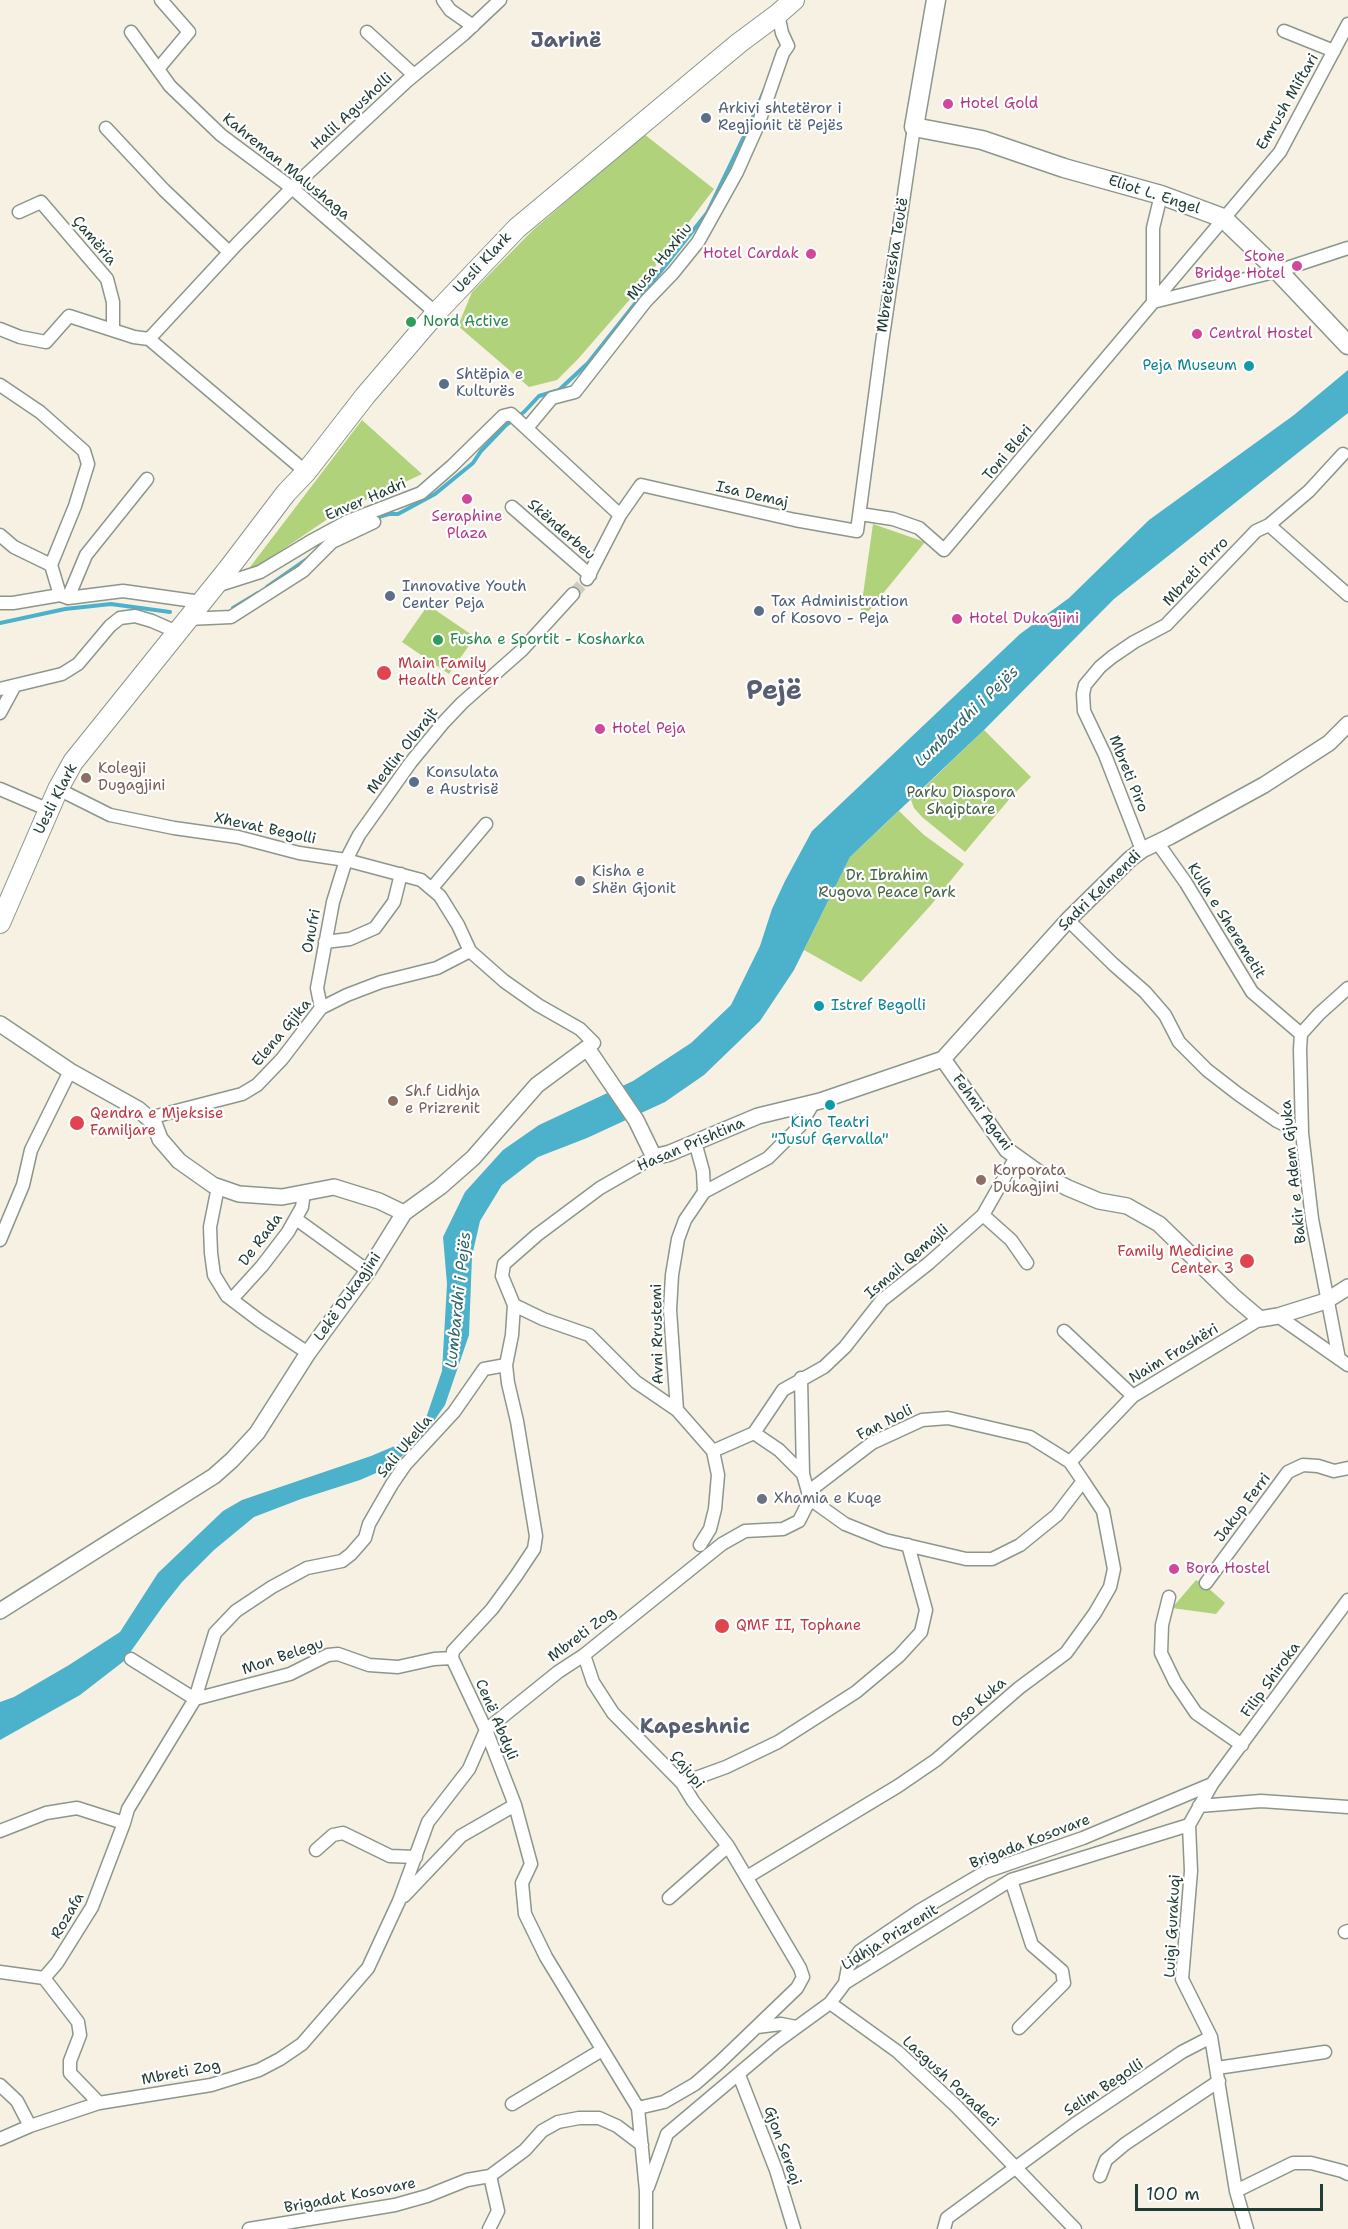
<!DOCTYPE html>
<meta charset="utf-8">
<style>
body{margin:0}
#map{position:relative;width:1348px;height:2229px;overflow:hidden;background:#f7f1e3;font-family:"Shantell Sans",sans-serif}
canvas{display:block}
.scale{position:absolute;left:1135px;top:2184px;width:188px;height:27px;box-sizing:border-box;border:3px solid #1f3d34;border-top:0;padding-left:8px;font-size:18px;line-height:21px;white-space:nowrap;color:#1f3d34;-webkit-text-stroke:4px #fff;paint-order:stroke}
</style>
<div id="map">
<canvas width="1348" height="2229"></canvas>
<div class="scale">100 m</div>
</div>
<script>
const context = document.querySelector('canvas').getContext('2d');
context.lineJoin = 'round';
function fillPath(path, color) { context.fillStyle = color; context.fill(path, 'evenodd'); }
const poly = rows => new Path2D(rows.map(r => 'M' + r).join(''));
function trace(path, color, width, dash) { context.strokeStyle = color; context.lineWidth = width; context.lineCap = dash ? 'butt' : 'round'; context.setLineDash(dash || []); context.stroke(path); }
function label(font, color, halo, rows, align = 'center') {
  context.font = font + ' "Shantell Sans",sans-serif'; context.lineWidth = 4.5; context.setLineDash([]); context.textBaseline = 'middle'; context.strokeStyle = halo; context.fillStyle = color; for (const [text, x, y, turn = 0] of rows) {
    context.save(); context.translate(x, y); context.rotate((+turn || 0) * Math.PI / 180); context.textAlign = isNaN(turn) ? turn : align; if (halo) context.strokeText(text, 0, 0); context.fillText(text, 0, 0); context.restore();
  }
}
fillPath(poly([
 [644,134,714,189,632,297,578,359,557,380,529,387,458,326,472,292,532,231],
 [362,420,422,474,373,497,344,508,264,562,254,568,250,567],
 [873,524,925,542,859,623],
 [428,605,475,637,449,674,402,642],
 [984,730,1031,777,1012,796,965,852,922,817,914,808,911,800],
 [899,811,924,835,964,864,931,905,861,982,804,950,850,857],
 [1196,1580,1206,1586,1225,1603,1216,1614,1172,1608]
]), '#b0d27a');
fillPath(poly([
 [1348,370,1348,413,1114,599,984,730,850,857,794,970,760,1021,704,1075,665,1102,587,1138,538,1157,502,1185,480,1221,472,1256,469,1335,445,1405,422,1438,390,1467,360,1480,301,1499,254,1517,214,1550,182,1582,163,1606,124,1661,80,1695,0,1740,0,1702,14,1697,69,1665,120,1632,158,1573,223,1511,242,1500,371,1456,409,1440,425,1421,442,1371,447,1284,443,1237,465,1192,503,1150,539,1125,633,1081,691,1043,731,1005,760,946,772,909,785,881,812,831,1020,634,1069,598,1149,520,1294,415]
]), '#4cb1cb');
trace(poly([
 [375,518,389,514,398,514,435,494,473,463,481,451,505,426,524,412,539,396,559,390,588,363,707,213,749,126,764,91],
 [267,587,310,557],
 [233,608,258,593],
 [0,623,65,609,111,604,170,612]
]), '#4cb1cb', 4);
trace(poly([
 [573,594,587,579]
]), '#cccdc0', 12, [12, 6]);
const minor = poly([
 [443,0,450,10,473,26],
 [1284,31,1334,51],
 [131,32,170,86,221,135,292,188,436,313],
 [367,32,414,75],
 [158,69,189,32,161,0],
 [106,128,164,190,229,252],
 [1161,195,1153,228,1153,302,1278,271,1348,248],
 [19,212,41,202,107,279,113,302,113,330],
 [0,329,20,337,46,342,69,316,134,337,149,339,306,472],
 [149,339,237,244,292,188,407,81,464,34,500,0],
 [0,385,40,412,84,451,88,464,75,506,51,565,60,595],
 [527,428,552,398,575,392,646,301,673,273,698,242,737,172,758,125,783,53,788,46,782,33,778,14],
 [512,507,590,575],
 [860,514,893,519,919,528,944,550,1280,152,1348,24],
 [1269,525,1348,595],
 [0,535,14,547,51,565],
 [587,579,620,515,641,485,795,520,857,531,882,343,914,127],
 [216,586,260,572,313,540,348,521,421,493,452,466,503,416,511,414,620,515],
 [68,598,86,555,147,479],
 [0,603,13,603,60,595,68,598,123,591,201,602],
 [187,619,231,617,303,571,332,542,374,522],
 [0,689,62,674,78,664,110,626,120,618,135,616,152,621,177,632],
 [0,713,13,689],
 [0,789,49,810],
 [58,789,110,815,174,828,238,837,299,853,346,860,421,880,440,896,458,925,470,951,504,981,538,1005,580,1029,594,1043,587,1048],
 [1157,842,1186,883,1252,992,1301,1034],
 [1142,850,1105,755,1084,711,1083,694,1085,685,1100,667,1112,657,1134,642,1166,625,1256,531,1269,525,1309,491,1343,454],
 [432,888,486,824],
 [1068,920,1113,964,1145,992,1165,1015,1179,1042,1207,1070,1238,1094,1277,1121,1302,1133],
 [325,942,350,939,375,928,394,902,401,874],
 [321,1008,317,988,333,902,346,860,359,835,411,762,444,722,462,703,522,650,573,594],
 [149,1118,242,1094,257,1085,282,1059,321,1008,347,995,381,982,437,968,470,951],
 [695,1142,703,1171,704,1192],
 [218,1187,210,1227,211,1253,214,1275,227,1296,260,1321,308,1353],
 [983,1215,1011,1240,1027,1263],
 [296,1219,368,1271],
 [0,1240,23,1185,31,1150,70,1071],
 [232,1299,262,1266,288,1232,302,1207,304,1192],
 [514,1305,543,1319,589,1335,636,1382,677,1410,713,1451],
 [1278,1316,1348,1365],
 [1064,1331,1133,1396],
 [1339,1359,1312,1219,1302,1133,1300,1049,1301,1034,1319,1014,1348,988],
 [677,1410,670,1310,672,1275,678,1239,685,1220,704,1192,768,1158,800,1126,814,1102],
 [754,1433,783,1390,824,1367,845,1347,882,1300,929,1263,983,1215,1016,1157],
 [754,1433,779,1450,803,1474],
 [713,1451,754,1433],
 [1070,1462,1133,1396,1260,1319],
 [808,1492,872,1443,922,1420,948,1418,1030,1437,1070,1462,1083,1481,1057,1515,1020,1545,992,1559,966,1559,885,1540,845,1524,810,1499],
 [700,1545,710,1529,715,1509,718,1475,713,1451],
 [1206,1583,1288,1472,1303,1465,1318,1466,1334,1471,1348,1468],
 [1169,1597,1162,1625,1161,1653,1175,1682,1196,1713,1242,1745],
 [584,1655,593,1682,613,1713,682,1783,693,1801,728,1846,800,1968,803,1977,797,1988,719,2063,695,2084,664,2102,638,2108],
 [131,1659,195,1699],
 [195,1699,290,1674,328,1655,338,1654,369,1665,398,1667,434,1659,452,1658],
 [682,1783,726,1767,778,1742,856,1692,899,1656,921,1632,926,1610,908,1545],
 [1199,1806,1261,1801,1348,1807],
 [0,1831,46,1813,77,1808,124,1823,128,1809,195,1699,215,1633,236,1611,272,1587,307,1568,342,1561,351,1554,365,1538,369,1524,392,1484,405,1465,454,1412,484,1369,506,1365],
 [316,1850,333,1835,343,1833,390,1856,416,1857],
 [747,1877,898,1786,936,1760,1019,1688,1066,1653,1095,1613,1110,1587,1114,1569,1103,1511,1083,1481],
 [1011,1880,1032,1945,1062,1971,1064,1983,1019,2028],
 [404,1896,461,1836,515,1805],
 [669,1898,728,1846],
 [1345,1932,1348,1931],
 [0,1972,44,1978,57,1963,92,1907,124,1823],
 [44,1978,78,2022,80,2035,70,2061,70,2073,99,2103],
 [845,1983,848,1967,860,1951,919,1911,985,1872,1083,1838,1212,1784],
 [830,2003,898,2052,956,2106,1075,2229],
 [757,2027,781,2024,796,2027],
 [1217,2068,1325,2052],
 [739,2075,776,2170,794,2229],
 [0,2085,17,2101,30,2126],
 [512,2104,602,2050],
 [0,2139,30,2126,99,2103,211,2085,259,2070,280,2059,302,2044,368,1968,399,1901,428,1822,469,1769,486,1730,558,1672,584,1655,722,1544,745,1531,783,1529,799,1521,810,1499,803,1474,801,1378],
 [1100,2176,1106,2160,1125,2144,1219,2081],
 [648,2187,667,2134,775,2043,830,2003,845,1983,1011,1880,1189,1825],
 [1236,2191,1293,2163,1311,2163,1342,2171,1348,2174],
 [249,2229,395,2205,427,2196,467,2180,490,2176,525,2150,542,2131,558,2122,579,2118,599,2118,617,2126,642,2145],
 [489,2229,498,2211,490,2176],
 [646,2229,646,2191,638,2108,546,1957,525,1914,522,1883,531,1864,515,1805,486,1730,452,1658,453,1651,492,1609,516,1576,534,1549,536,1536,517,1421,508,1383,506,1365,512,1335,514,1305,502,1276,504,1264,537,1235,600,1188,654,1157],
 [944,2229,947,2218,1075,2124,1182,2052,1211,2037],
 [1247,2229,1236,2191,1211,2037,1182,1979,1191,1871,1189,1825,1212,1784,1348,1600]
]);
const tertiary = poly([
 [0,1024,70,1071,138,1109,154,1123,160,1139,179,1161,213,1185,239,1194,282,1197,334,1187,379,1201,404,1213],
 [943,1059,1007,1150,1039,1173,1068,1188,1099,1201,1127,1206,1159,1224,1233,1296,1260,1319,1278,1316,1326,1301,1348,1287],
 [0,1611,214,1476,232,1460,257,1433,308,1353,368,1271,404,1213,440,1187,473,1158,537,1085,587,1048,636,1120,654,1157,670,1153,758,1116,820,1101,943,1059,1068,920,1130,859,1142,850,1169,837,1264,785,1329,743,1348,724]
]);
const secondary = poly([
 [936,0,914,127,982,140,1064,168,1161,195,1223,218,1278,271,1348,345]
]);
const primary = poly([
 [0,923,58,789,73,762,229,568,286,493,306,472,365,396,436,313,517,228,739,43,778,14,794,0]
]);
trace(minor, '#8b978c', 15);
trace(tertiary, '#8b978c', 18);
trace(secondary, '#8b978c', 21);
trace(primary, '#8b978c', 22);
trace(minor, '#fff', 12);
trace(tertiary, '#fff', 15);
trace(secondary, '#fff', 18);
trace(primary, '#fff', 20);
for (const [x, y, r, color] of [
 [948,104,6,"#d1479c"],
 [706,118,6,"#5c6f8a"],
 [811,254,6,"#d1479c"],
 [1297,266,6,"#d1479c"],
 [411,322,6,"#2e9e5b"],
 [1197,334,6,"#d1479c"],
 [1249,366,6,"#0f9aa8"],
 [444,384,6,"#5c6f8a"],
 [467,499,6,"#d1479c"],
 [390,596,6,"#5c6f8a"],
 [759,611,6,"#5c6f8a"],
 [957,619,6,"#d1479c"],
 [438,640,6,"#2e9e5b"],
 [384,673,8,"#e0444e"],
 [600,729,6,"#d1479c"],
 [86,778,6,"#8d6e63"],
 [414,782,6,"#5c6f8a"],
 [580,881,6,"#6b7280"],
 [819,1006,6,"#0f9aa8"],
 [393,1101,6,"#8d6e63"],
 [830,1105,6,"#0f9aa8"],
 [77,1123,8,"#e0444e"],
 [981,1180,6,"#8d6e63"],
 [1247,1261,8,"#e0444e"],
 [762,1499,6,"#6b7280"],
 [1174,1569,6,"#d1479c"],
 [722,1626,8,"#e0444e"]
]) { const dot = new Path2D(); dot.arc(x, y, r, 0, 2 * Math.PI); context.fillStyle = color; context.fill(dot); trace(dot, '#fff', 2); }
label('15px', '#1f3d34', '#fff', [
 ["Emrush Miftari",1288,102,-60],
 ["Halil Agusholli",352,112,-43],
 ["Kahreman Malushaga",286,167,39],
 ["Eliot L. Engel",1154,195,18],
 ["Çamëria",94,241,50],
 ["Musa Haxhiu",660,262,-51],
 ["Uesli Klark",483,263,-47],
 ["Mbretëresha Teutë",893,265,-81],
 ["Toni Bleri",1008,453,-50],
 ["Isa Demaj",752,495,13],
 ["Enver Hadri",366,500,-23],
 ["Skënderbeu",561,530,41],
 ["Mbreti Pirro",1196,572,-47],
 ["Medlin Olbrajt",403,751,-52],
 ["Mbreti Piro",1128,774,68],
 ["Uesli Klark",56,799,-63],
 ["Xhevat Begolli",265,829,12],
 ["Sadri Kelmendi",1100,891,-44],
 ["Kulla e Sheremetit",1226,921,58],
 ["Onufri",312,931,-79],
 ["Elena Gjika",282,1033,-50],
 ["Fehmi Agani",982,1113,54],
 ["Hasan Prishtina",691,1145,-23],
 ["Bakir e Adem Gjuka",1294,1172,-96],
 ["De Rada",261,1240,-53],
 ["Ismail Qemajli",907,1262,-41],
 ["Lekë Dukagjini",348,1297,-55],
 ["Avni Rrustemi",658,1334,-91],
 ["Naim Frashëri",1174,1354,-31],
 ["Fan Noli",885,1423,-27],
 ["Sali Ukella",405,1447,-50],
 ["Jakup Ferri",1243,1508,-53],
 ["Mbreti Zog",582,1635,-37],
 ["Mon Belegu",283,1657,-19],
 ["Filip Shiroka",1271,1680,-54],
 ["Oso Kuka",979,1703,-41],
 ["Cenë Abdyli",496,1720,67],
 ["Çajupi",687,1770,52],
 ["Brigada Kosovare",1030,1842,-21],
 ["Rozafa",68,1916,-60],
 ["Luigi Gurakuqi",1173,1926,-87],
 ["Lidhja Prizrenit",890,1938,-32],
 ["Mbreti Zog",181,2073,-11],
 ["Lasgush Poradeci",950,2082,43],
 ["Selim Begolli",1104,2088,-33],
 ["Gjon Sereqi",782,2146,70],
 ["Brigadat Kosovare",350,2196,-11]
]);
label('15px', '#b23c85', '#fff', [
 ["Hotel Gold",960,104],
 ["Hotel Cardak",799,254,"right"],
 ["Stone",1285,257,"right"],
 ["Bridge Hotel",1285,274,"right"],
 ["Central Hostel",1209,334],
 ["Seraphine",467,517,"center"],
 ["Plaza",467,534,"center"],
 ["Hotel Dukagjini",969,619],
 ["Hotel Peja",612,729],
 ["Bora Hostel",1186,1569]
], 'left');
label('15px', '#4e5e75', '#fff', [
 ["Arkivi shtetëror i",718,109],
 ["Regjionit të Pejës",718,126],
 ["Shtëpia e",456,375],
 ["Kulturës",456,392],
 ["Innovative Youth",402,587],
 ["Center Peja",402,604],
 ["Tax Administration",771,602],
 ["of Kosovo - Peja",771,619],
 ["Konsulata",426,773],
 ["e Austrisë",426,790]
], 'left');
label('15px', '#27864d', '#fff', [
 ["Nord Active",423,322],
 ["Fusha e Sportit - Kosharka",450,640]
], 'left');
label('15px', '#0d838f', '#fff', [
 ["Peja Museum",1237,366],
 ["Istref Begolli",831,1006,"left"],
 ["Kino Teatri",830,1123,"center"],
 ["\"Jusuf Gervalla\"",830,1140,"center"]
], 'right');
label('15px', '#be3a42', '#fff', [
 ["Main Family",398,664],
 ["Health Center",398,681],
 ["Qendra e Mjeksise",90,1114],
 ["Familjare",90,1131],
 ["Family Medicine",1234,1252,"right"],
 ["Center 3",1234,1269,"right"],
 ["QMF II, Tophane",736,1626]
], 'left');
label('15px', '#785e54', '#fff', [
 ["Kolegji",98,769],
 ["Dugagjini",98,786],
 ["Sh.f Lidhja",405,1092],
 ["e Prizrenit",405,1109],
 ["Korporata",993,1171],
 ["Dukagjini",993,1188]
], 'left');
label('15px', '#436246', '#fff', [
 ["Parku Diaspora",961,793],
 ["Shqiptare",961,810],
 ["Dr. Ibrahim",887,876],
 ["Rugova Peace Park",887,893]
]);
label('15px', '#5b616d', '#fff', [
 ["Kisha e",592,872],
 ["Shën Gjonit",592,889],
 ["Xhamia e Kuqe",774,1499]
], 'left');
label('italic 16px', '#2f6669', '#fff', [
 ["Lumbardhi i Pejës",967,717,-44],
 ["Lumbardhi i Pejës",459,1300,-84]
]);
label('bold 21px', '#575e70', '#fff', [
 ["Jarinë",566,42],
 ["Kapeshnic",695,1728]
]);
label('bold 27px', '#575e70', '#fff', [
 ["Pejë",774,692]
]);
</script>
